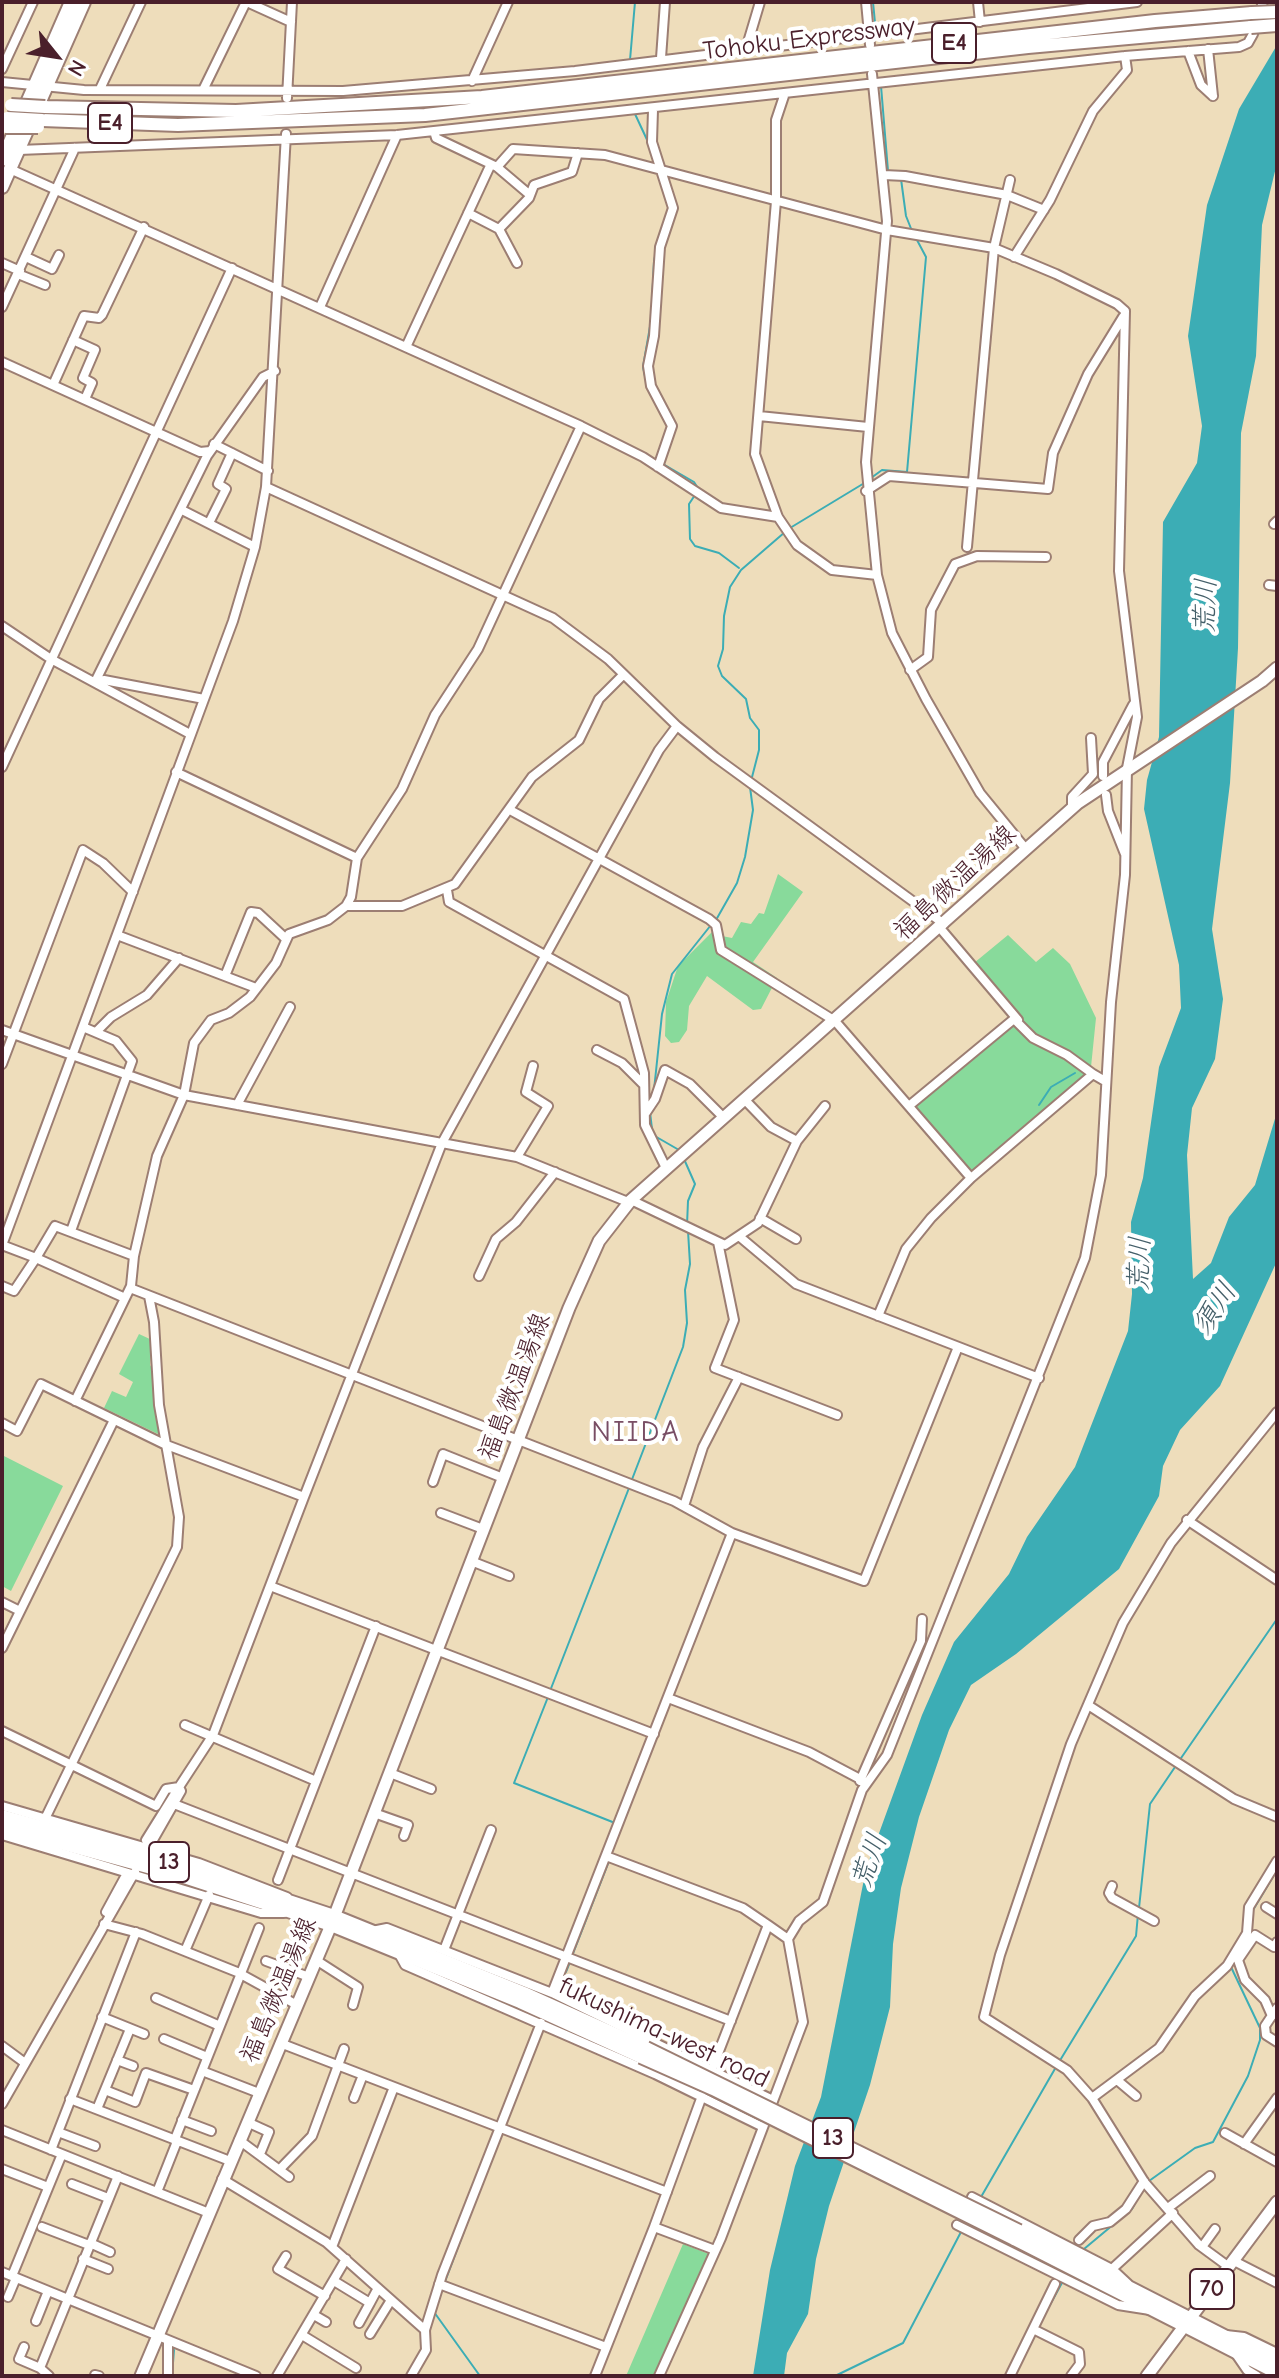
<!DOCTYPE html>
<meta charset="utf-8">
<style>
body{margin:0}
#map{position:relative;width:1279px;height:2378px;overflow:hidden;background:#edb;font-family:"Comic Neue",sans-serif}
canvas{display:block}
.frame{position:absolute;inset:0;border:4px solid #4a1f2b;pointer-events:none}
.north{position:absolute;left:16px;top:16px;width:80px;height:80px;-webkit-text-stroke:6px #fff;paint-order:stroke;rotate:120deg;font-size:22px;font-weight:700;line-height:32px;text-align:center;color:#4a1f2b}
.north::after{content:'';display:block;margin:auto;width:28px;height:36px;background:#4a1f2b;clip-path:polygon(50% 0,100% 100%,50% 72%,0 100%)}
</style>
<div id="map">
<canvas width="1279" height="2378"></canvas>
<div class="frame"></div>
<div class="north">N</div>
</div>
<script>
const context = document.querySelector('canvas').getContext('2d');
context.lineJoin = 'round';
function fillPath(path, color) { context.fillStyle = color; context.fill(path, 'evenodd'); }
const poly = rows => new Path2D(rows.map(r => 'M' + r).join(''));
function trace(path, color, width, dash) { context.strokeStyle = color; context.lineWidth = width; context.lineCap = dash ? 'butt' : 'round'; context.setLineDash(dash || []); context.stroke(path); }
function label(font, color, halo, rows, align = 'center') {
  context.font = font + ' "Comic Neue","Klee One",sans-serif'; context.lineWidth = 8; context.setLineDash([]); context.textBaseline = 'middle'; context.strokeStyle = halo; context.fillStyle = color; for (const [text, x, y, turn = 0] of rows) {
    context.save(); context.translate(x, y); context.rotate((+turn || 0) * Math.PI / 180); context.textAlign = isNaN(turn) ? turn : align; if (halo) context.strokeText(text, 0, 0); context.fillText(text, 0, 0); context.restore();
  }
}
fillPath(poly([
 [778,874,803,892,753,962,777,978,761,1009,753,1010,707,976,689,1006,687,1030,679,1042,671,1043,665,1036,666,1002,678,966,715,929,722,936,732,938,741,922,751,924,759,913,764,914],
 [1008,935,1036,962,1053,948,1070,964,1096,1018,1091,1067,1035,1036,974,963],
 [1015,1022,1090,1074,971,1176,913,1106],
 [139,1334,152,1340,150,1365,155,1373,160,1435,104,1408,112,1391,126,1397,133,1382,119,1374],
 [2,1455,63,1486,11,1591,2,1586],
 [683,2244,709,2254,654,2376,626,2376]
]), '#88da9b');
fillPath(poly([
 [1277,45,1277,163,1262,225,1256,356,1241,433,1238,648,1230,783,1212,929,1223,999,1215,1059,1192,1108,1187,1155,1193,1279,1211,1263,1229,1217,1255,1185,1277,1112,1277,1261,1220,1386,1180,1430,1163,1466,1159,1496,1119,1569,1016,1654,971,1685,949,1730,919,1817,901,1888,893,1944,890,2007,870,2085,829,2206,816,2259,808,2314,787,2353,784,2376,753,2376,770,2270,795,2166,821,2097,866,1869,922,1715,954,1642,1009,1574,1027,1537,1075,1467,1128,1331,1132,1294,1131,1222,1143,1178,1159,1067,1181,1008,1179,965,1144,809,1147,780,1159,737,1163,522,1197,463,1202,426,1188,336,1207,205,1239,109]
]), '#3cadb5');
trace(poly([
 [873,2,876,33],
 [630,60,635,2],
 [881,86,888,171],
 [635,114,649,144],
 [901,179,906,216,912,231],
 [652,303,654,261,660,234],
 [647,385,643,367,651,321],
 [663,464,694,482,699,490],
 [871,478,882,470,907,472,926,257,917,240],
 [695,495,689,504,690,539,695,546,719,553,739,568],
 [790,528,866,482],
 [751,781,759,750,759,730,750,718,746,699,722,676,718,666,723,649,724,616,730,587,741,570,785,532],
 [716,920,737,883,745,857,753,810,750,787],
 [654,1090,662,1014,672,974,711,925],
 [1039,1105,1051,1087,1075,1073],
 [650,1112,652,1129],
 [653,1135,679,1150],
 [684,1159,695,1184,688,1201,687,1225],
 [631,1482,683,1347,687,1323,685,1290,690,1264,688,1231],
 [550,1691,629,1488],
 [548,1697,514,1783,615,1823],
 [1179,1761,1277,1619],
 [611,1855,619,1828],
 [1139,1908,1150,1804,1175,1767],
 [1253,1910,1277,1870],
 [572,1956,609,1861],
 [566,1972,570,1962],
 [1059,2062,1136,1936,1138,1914],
 [1149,2181,1195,2148,1213,2142,1248,2076,1260,2040,1260,2028,1231,1967],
 [981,2197,1056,2067],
 [1084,2249,1132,2209,1139,2196],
 [444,2284,479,2192],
 [438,2303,442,2290],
 [434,2312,480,2376],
 [1041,2321,1063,2281],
 [172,2376,174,2350],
 [835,2376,903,2343,962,2230]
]), '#3cadb5', 2);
const minor = poly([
 [247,2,291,22],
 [866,2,870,45],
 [978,2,980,22],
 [746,49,760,2],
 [1208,49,1213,96],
 [1188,51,1201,85,1213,96],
 [661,58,665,2],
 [2,69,33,2],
 [872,74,887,221,866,462,877,575,892,633,926,699,980,793,1025,848],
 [472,81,508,2],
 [2,82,84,90,343,91,575,71,1137,2],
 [204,88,246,2],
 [100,89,141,2],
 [785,93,776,120,776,201,755,454,778,517,797,545,832,570,877,575],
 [287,98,292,2],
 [653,110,652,142,673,208,660,247,654,336,648,366,651,386,672,426,658,467],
 [434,131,436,138,497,167,513,149,605,155,887,230,994,248,1056,274,1117,304,1125,311,1119,571,1137,717,1127,768,1125,875,1111,1002,1101,1175,1085,1258,887,1755,862,1790,823,1902,799,1921,788,1939,803,2022,721,2238,659,2376],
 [19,150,397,135,1125,56],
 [497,167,530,195],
 [10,169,581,426,643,457,721,508,778,517],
 [884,175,905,176,1007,195,1044,210],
 [468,213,499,229,517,263],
 [499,229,529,198,534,185,572,172,578,153],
 [26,257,52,269,59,255],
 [1014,257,1050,200,1093,111,1127,70,1125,56,1239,47,1248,43,1253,34,1263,2],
 [2,263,20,271],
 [18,274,45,285],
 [2,307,75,148],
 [320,307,397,135],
 [73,340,95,350,83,378,92,383,85,399],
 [406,347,490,166],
 [2,362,200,452,210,451],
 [53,385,84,316,99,318,102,315,144,227],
 [759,416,868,427],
 [214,444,268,471],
 [266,487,553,618,608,659,677,726,715,757,944,924],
 [866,491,889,476,1048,489,1053,453,1088,374,1123,317],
 [182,510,255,547],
 [209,523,226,489,218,484,232,453],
 [1274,524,1277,521],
 [967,547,994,248,1010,180],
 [1269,585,1277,586],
 [2,626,51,659,190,734],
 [910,670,928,657,931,610,955,564,977,556,1046,557],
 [95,682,207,456,263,377,275,371],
 [97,683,104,680,204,699],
 [2,767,232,268],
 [176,772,357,858],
 [1103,776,1103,762,1133,705],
 [1106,795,1108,811,1125,854],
 [1072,809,1072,797,1093,774,1091,738],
 [510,810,709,919,716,925,721,950,835,1021,971,1178,1093,1074,1105,1081],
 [447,890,449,902,624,999,644,1073,645,1125,666,1168],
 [346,906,402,906,455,884,532,777,579,740,599,699,622,676],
 [940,928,1018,1020],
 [117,935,256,988],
 [225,976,251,912,258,913,285,938],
 [2,1030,184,1095,517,1157,628,1202],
 [96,1032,111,1017,147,995,179,958],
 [597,1050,622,1063,644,1085],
 [2,1064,83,850,103,863,133,892],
 [744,1099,771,1127,797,1141],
 [237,1105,290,1007],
 [910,1105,1014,1019,1033,1038,1067,1055,1093,1074],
 [645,1114,655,1099,665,1070,690,1084,723,1117],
 [517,1157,548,1106,526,1092,533,1066],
 [631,1200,725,1245,758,1223,797,1141,825,1106],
 [760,1218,796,1239],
 [71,1231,132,1061,116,1041,83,1027],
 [740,1237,796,1284,1039,1378],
 [718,1242,734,1320,715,1368,837,1415],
 [134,1256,55,1226,36,1258,2,1245,233,621,255,547,266,487,286,134],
 [479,1276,496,1239,516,1222,555,1172],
 [2,1286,14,1291,36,1258,125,1298],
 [130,1288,674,1501,732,1533,864,1581,958,1347],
 [878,1316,906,1249,931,1218,971,1178],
 [75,1401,131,1286,134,1256,157,1156,184,1095,194,1043,211,1020,229,1013,250,997,276,963,289,934,328,920,346,906,351,897,357,858,402,789,435,715,478,649,581,426],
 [2,1423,17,1431,41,1384,164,1444,304,1497,213,1735,179,1787,181,1791,149,1847],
 [433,1482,443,1454,503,1478],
 [304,1497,442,1143,659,750,677,726],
 [684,1506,703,1447,739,1377],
 [441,1513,483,1529],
 [1187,1520,1277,1580],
 [471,1561,509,1576],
 [270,1586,654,1734],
 [2,1602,20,1611],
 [2,1648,114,1420],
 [668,1698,809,1752,860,1779],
 [1088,1705,1234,1799,1277,1817],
 [185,1725,316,1781],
 [2,1731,156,1806,166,1789,179,1787],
 [390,1773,431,1789],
 [860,1781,921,1641,922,1619],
 [174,1804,731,2021],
 [2,1806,199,1863,287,1897],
 [374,1813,408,1825,404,1836],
 [42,1825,177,1547,179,1517,159,1405,154,1322,149,1296],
 [2,1835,261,1913,284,1913],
 [146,1840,179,1787],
 [606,1856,743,1908,768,1925],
 [278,1880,376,1626],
 [1112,1886,1109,1893,1112,1898,1154,1921],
 [1266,1907,1277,1914],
 [106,1912,125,1877],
 [104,1924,142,1934,237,1972,297,2005],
 [372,1931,387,1928,552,1993,771,2099],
 [444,1950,491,1830],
 [185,1951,209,1895],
 [399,1954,405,1965,655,2074,761,2126],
 [316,1960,358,1987,353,2005],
 [266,1961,309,1977],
 [552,1993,732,1533],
 [156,1998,220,2026],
 [1277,2008,1265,2026,1266,2035,1277,2042],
 [1272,2016,1265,2000,1245,1980,1238,1960,1255,1935,1274,1947,1277,1942],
 [102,2017,144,2034],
 [164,2039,207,2057],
 [280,2043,667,2192],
 [2,2046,25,2063],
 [117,2060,133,2066],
 [712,2069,768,1925,788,1939],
 [202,2071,259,2093],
 [1117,2080,1136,2096],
 [105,2090,135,2102,146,2073,194,2090],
 [702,2096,654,2227,715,2250],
 [354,2098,363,2075],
 [1092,2098,1159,2048,1195,1996,1227,1966,1247,1933,1249,1907,1277,1861],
 [70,2099,230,2161],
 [2,2104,135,1872],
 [97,2109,130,2029],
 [182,2120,211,2131],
 [247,2122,269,2132,260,2154],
 [2,2130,209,2213],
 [58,2132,95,2146],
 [1225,2133,1277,2162],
 [239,2140,289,2177],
 [1244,2144,1277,2098],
 [51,2150,136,1932],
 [2,2169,48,2187],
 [280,2169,312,2136,344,2049],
 [222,2179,326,2242,425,2330],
 [72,2184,108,2198],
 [157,2192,176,2144,175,2139,259,1928],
 [972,2197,1112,2269,1128,2284],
 [1168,2208,1210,2176],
 [957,2225,1118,2305,1150,2310],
 [42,2227,89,2245],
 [1079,2240,1093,2226,1110,2222,1126,2209,1144,2181],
 [90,2243,110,2252],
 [332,2247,394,2087],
 [1202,2247,1215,2229],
 [286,2256,278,2269,325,2296],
 [83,2259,108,2269],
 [1234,2261,1277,2283],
 [1229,2267,1199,2245,1145,2183,1092,2098,1067,2070,984,2017,1000,1955,1071,1744,1123,1623,1171,1543,1277,1412],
 [1112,2269,1173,2213],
 [2,2272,256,2376],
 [12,2276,62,2154],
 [334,2281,370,2303,378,2288],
 [439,2284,606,2347],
 [8,2297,16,2278],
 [314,2315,326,2322],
 [36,2321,48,2291],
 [359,2323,370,2303],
 [1033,2329,1079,2352,1080,2364,1071,2376],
 [370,2334,391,2300],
 [302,2335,356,2368],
 [1226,2335,1244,2337,1277,2353],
 [168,2341,168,2376],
 [24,2347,19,2359,40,2368],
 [1236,2354,1247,2370,1257,2376],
 [95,2375,99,2376],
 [49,2376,40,2368,118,2176],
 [277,2376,346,2259],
 [411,2376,426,2350,425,2330,442,2275,541,2023],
 [595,2376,654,2227],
 [1010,2376,1055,2284]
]);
const major = poly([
 [141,2376,331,1925,569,1308,599,1241,631,1200,1078,803,1262,681,1277,668],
 [1147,2376,1277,2202]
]);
const highway = poly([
 [45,107,236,111,482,97,1155,21,1252,13],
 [42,120,178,125,425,115,1028,47,1251,27],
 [2,160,71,2],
 [2,187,84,2],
 [2,1816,189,1868,334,1916,524,1993,646,2048],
 [2,1827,184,1877,331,1925,520,2002,641,2057],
 [1019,2231,1277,2363],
 [1014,2239,1277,2373]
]);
trace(minor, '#9c7e73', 12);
trace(major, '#9c7e73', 15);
trace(highway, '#9c7e73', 16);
trace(minor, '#fff', 8);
trace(major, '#fff', 11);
trace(highway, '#fff', 12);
const highwayBridge = poly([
 [1252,13,1277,12],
 [1251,27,1277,25],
 [11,105,45,107],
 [7,118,42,120],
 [6,127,38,127],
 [646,2048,1019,2231],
 [641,2057,713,2089,1014,2239]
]);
trace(highwayBridge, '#9c7e73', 16, []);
trace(highwayBridge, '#fff', 12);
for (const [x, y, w] of [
 [954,43,44],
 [110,123,44],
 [169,1862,40],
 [833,2138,40],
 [1212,2289,44]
]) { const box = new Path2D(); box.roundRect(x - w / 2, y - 20, w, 40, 6); context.fillStyle = '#fff'; context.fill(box); trace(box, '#4a1f2b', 2); }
label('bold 24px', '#4a1f2b', null, [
 ["E4",954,43],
 ["E4",110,123],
 ["13",169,1862],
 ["13",833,2138],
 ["70",1212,2289]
]);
label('26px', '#4a1f2b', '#fff', [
 ["Tohoku Expressway",809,39,-7],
 ["福島微温湯線",955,883,-43],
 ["福島微温湯線",515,1387,-69],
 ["福島微温湯線",279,1990,-67],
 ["fukushima-west road",664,2033,25]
]);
label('italic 28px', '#445f69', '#fff', [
 ["荒川",1206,606,-88],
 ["荒川",1140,1264,-88],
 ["須川",1215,1309,-57],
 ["荒川",870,1861,-71]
]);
context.letterSpacing = '2px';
label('30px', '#794e65', '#fff', [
 ["NIIDA",636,1433]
]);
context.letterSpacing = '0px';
</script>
